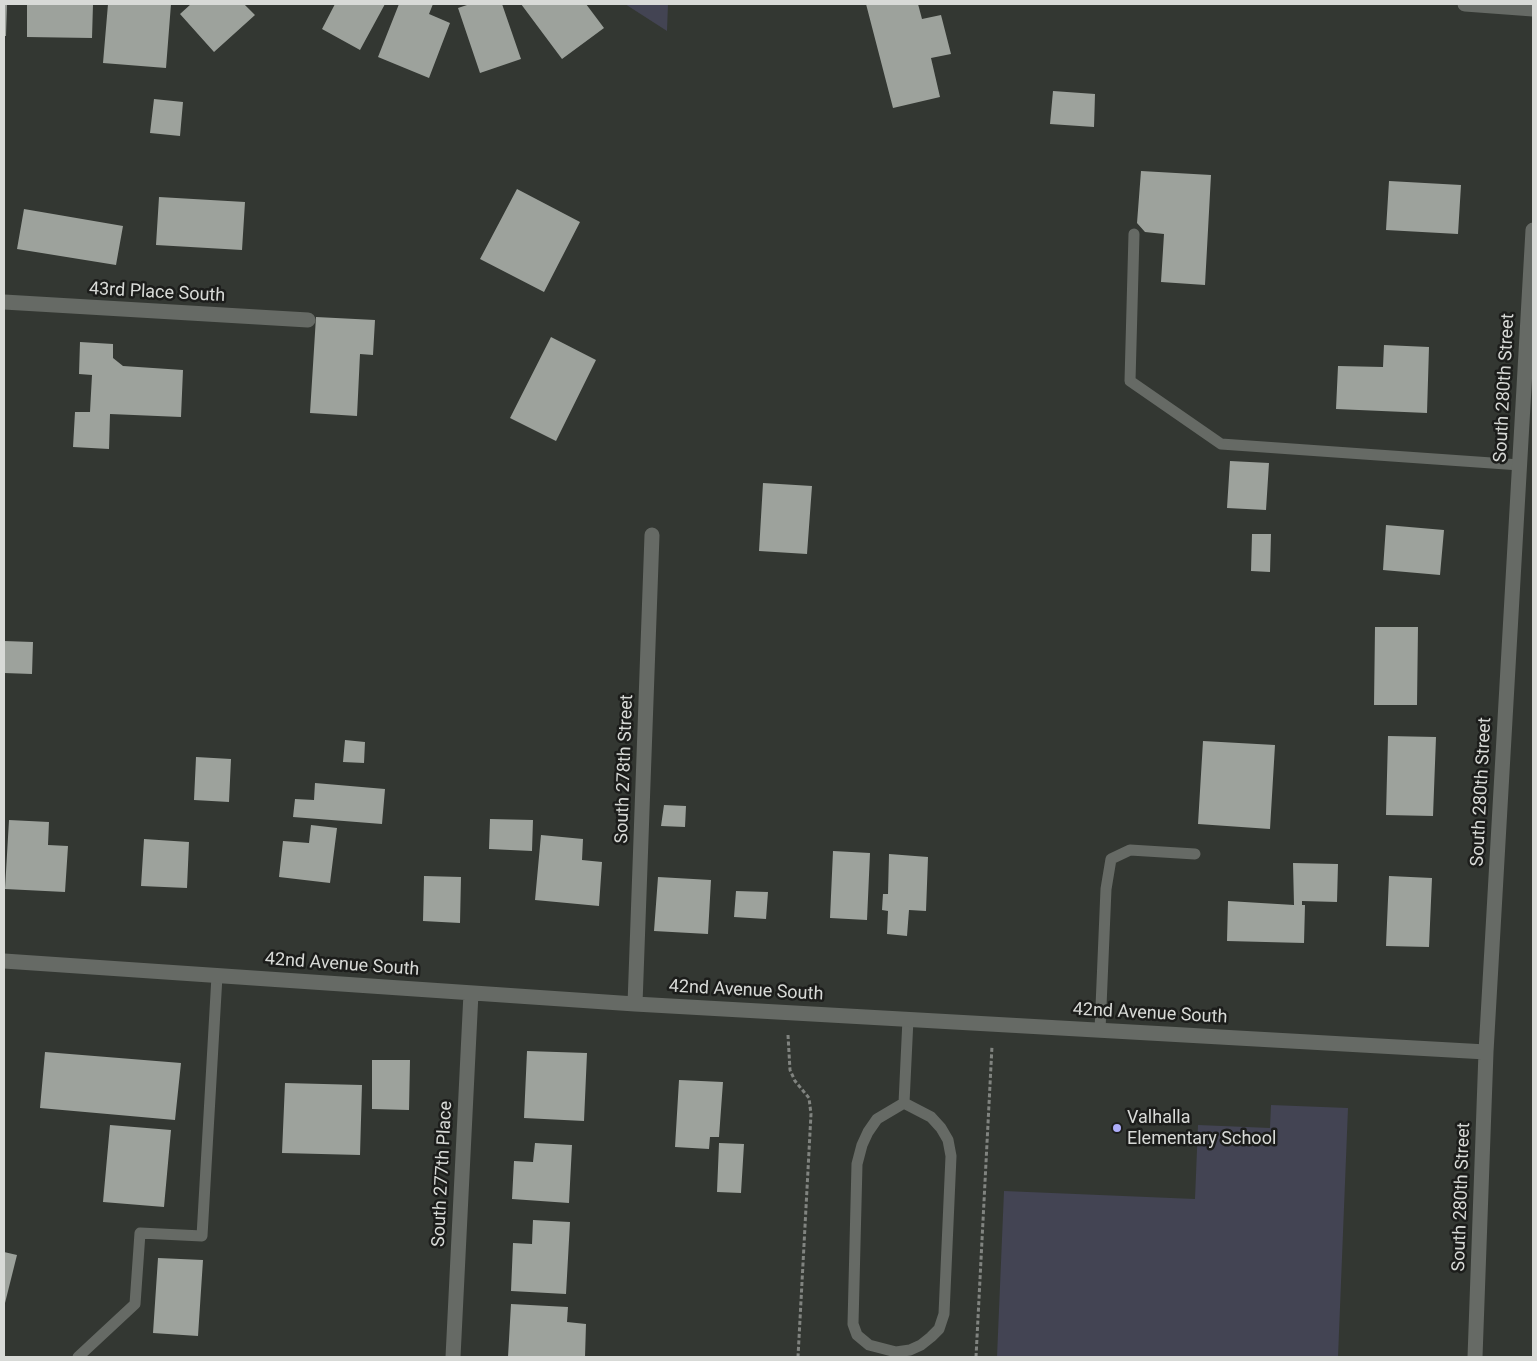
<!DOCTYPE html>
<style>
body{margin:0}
#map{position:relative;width:1537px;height:1361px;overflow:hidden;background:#333732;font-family:Roboto,sans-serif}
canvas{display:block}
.frame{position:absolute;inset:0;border:5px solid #d8dad7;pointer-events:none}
</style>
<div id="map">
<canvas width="1537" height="1361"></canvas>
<div class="frame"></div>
</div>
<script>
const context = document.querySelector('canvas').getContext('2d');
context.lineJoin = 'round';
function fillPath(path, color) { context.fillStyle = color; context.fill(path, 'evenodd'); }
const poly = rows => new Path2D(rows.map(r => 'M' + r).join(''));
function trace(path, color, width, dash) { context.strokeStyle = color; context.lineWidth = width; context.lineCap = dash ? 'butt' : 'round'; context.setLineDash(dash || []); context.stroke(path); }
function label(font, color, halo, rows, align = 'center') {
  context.font = font + ' Roboto,sans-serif'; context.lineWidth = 5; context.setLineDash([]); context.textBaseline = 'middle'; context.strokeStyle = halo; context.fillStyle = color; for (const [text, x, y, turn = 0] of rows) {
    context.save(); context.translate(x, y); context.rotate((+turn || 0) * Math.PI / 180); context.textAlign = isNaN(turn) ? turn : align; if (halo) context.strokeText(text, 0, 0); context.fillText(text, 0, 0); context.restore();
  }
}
fillPath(poly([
 [625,4,668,4,667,31],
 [1271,1105,1348,1108,1338,1357,997,1357,1004,1191,1195,1199,1198,1125,1270,1128]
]), '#434453');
fillPath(poly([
 [4,4,7,4,6,36,4,36],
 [27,4,93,4,92,38,27,37],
 [108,4,171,4,166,68,103,63],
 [191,4,244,4,255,15,214,52,180,14],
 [335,4,385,4,360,50,322,29],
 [399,4,433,4,429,14,450,23,429,78,378,57],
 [470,4,502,4,521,59,480,73,458,8],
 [521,4,586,4,604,28,562,59],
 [866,4,918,4,922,19,941,15,951,54,931,58,940,97,893,108],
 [1053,91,1095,94,1094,127,1050,124],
 [154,99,183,102,180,136,150,133],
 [1141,171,1211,175,1205,285,1161,282,1164,234,1145,232,1137,223],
 [1389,181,1461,185,1458,234,1386,230],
 [517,189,580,222,544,292,480,259],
 [159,197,245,202,242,250,156,245],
 [24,209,123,226,116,265,17,249],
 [316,317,375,320,373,355,360,354,357,416,310,413],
 [551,337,596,360,556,441,510,418],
 [80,342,113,344,113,358,123,366,183,370,181,417,110,414,109,449,73,447,75,412,90,412,92,375,79,374],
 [1384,345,1429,347,1427,413,1336,409,1338,366,1383,367],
 [1230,461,1269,463,1266,510,1227,508],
 [763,483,812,486,807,554,759,551],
 [1386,525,1444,530,1440,575,1383,570],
 [1252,534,1271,534,1270,572,1251,571],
 [1375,627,1418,627,1417,705,1374,705],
 [4,641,33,642,32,674,4,673],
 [1388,736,1436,737,1433,816,1386,815],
 [345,740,365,742,364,763,343,762],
 [1203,741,1275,745,1270,829,1198,824],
 [196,757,231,759,229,802,194,800],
 [315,783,385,789,382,824,293,817,295,799,314,800],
 [664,805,686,806,685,827,661,826],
 [490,819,533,820,532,851,489,849],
 [9,820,49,822,48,845,68,846,65,892,5,889],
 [311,825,337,828,330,883,279,877,283,841,309,843],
 [541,835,583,839,582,860,602,862,599,906,535,900],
 [144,839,189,842,187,888,141,886],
 [833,851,870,853,867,920,830,918],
 [889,854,928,857,926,911,909,910,907,936,887,934,888,911,882,910,883,894,888,894],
 [1293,863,1338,864,1337,902,1302,901,1302,905,1305,905,1304,943,1227,941,1228,901,1294,905],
 [424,876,461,877,460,923,423,921],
 [1389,876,1432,878,1429,947,1386,946],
 [658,877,711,880,708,934,654,931],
 [736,891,768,892,766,919,734,917],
 [527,1051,587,1053,584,1121,524,1118],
 [45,1052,181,1063,175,1120,40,1108],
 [372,1060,410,1060,409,1110,372,1109],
 [679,1080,723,1082,719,1137,710,1137,709,1149,675,1147],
 [285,1083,362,1085,360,1155,282,1153],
 [110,1125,171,1130,164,1207,103,1202],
 [535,1143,572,1145,569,1203,512,1199,514,1161,533,1162],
 [719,1143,744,1144,741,1193,717,1192],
 [533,1220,570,1222,566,1294,511,1291,513,1243,532,1244],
 [4,1252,17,1255,4,1307],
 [158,1258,203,1260,198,1336,153,1333],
 [511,1304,568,1307,567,1322,586,1324,585,1357,508,1357]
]), '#9da29c');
trace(poly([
 [788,1035,790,1070,795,1081,809,1098,811,1114,798,1357],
 [976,1357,992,1046]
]), '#818480', 3, [4, 2.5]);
trace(poly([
 [1134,234,1130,381,1221,444,1520,465],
 [1100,1030,1106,889,1111,859,1130,850,1195,854],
 [904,1103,931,1117,941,1128,948,1140,951,1156,944,1314,939,1329,931,1337,921,1345,910,1350,896,1352,869,1345,857,1335,853,1324,857,1164,862,1145,868,1132,877,1119,904,1103],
 [904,1103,908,1019],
 [78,1357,135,1304,140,1233,202,1236,217,976]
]), '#666a65', 11);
trace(poly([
 [1465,4,1533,9],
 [4,302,308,320],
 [4,961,635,1004,1486,1052],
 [635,1004,652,535],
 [453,1357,471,993],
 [1475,1357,1486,1052,1533,230]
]), '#666a65', 15);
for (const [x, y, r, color] of [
 [1117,1128,5,"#aeaefa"]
]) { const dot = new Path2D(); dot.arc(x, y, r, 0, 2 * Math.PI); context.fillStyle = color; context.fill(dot); trace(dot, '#1c1d1b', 2); }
label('18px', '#d8dad7', '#1c1d1b', [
 ["43rd Place South",157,293,3],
 ["South 280th Street",1505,388,-87],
 ["South 278th Street",625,769,-88],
 ["South 280th Street",1482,792,-87],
 ["42nd Avenue South",342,965,4],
 ["42nd Avenue South",746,991,3],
 ["42nd Avenue South",1150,1014,3],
 ["South 277th Place",443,1174,-87],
 ["South 280th Street",1462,1197,-88]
]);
label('18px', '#d8dad7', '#1c1d1b', [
 ["Valhalla",1127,1118],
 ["Elementary School",1127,1139]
], 'left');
</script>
